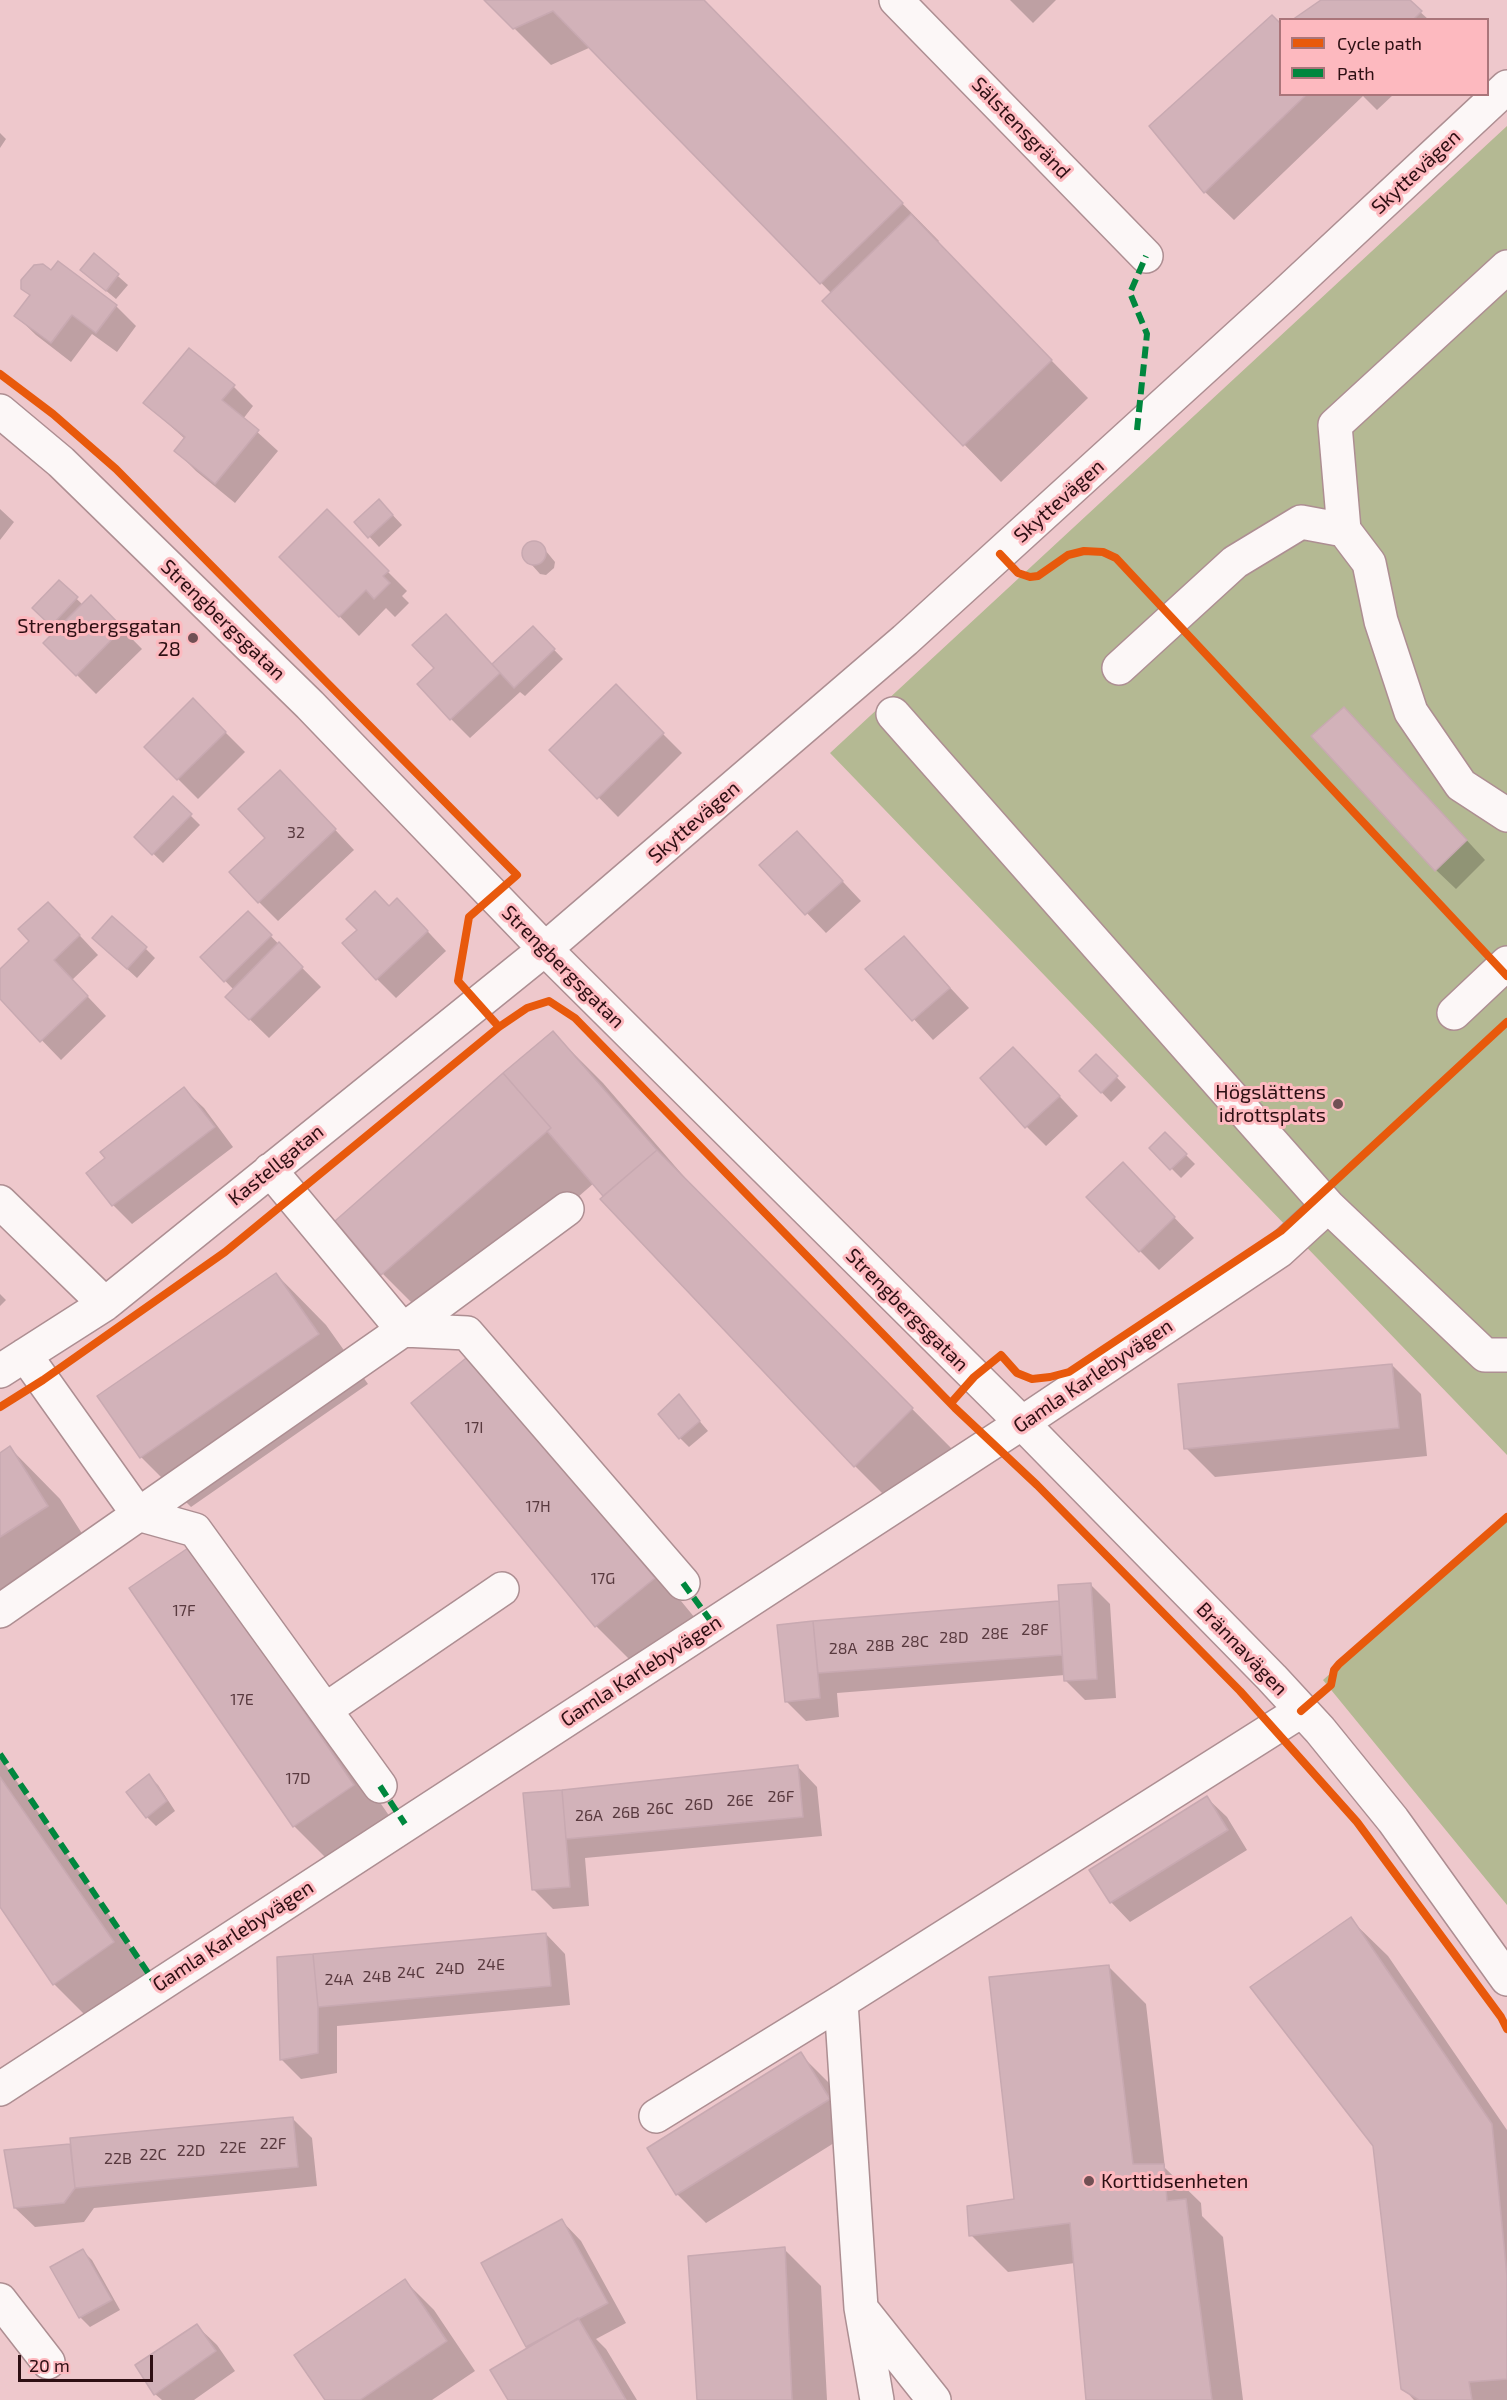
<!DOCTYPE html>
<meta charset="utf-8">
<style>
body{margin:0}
#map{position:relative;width:1507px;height:2400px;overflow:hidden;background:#eec8cc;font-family:"Exo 2",sans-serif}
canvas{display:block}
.legend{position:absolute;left:1279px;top:18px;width:210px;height:78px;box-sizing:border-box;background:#fdb9bf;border:2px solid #aa757a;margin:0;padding:8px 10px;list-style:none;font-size:18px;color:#2d0f13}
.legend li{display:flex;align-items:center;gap:12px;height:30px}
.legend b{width:30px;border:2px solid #aa757a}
.scale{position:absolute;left:18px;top:2355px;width:135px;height:27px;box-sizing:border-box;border:3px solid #2d0f13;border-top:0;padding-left:8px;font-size:18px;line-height:21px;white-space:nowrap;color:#2d0f13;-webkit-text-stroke:4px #fdb9bf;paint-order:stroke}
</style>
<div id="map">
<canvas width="1507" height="2400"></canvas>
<ul class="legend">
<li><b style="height:8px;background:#e8590c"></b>Cycle path</li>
<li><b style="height:8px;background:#00873e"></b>Path</li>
</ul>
<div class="scale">20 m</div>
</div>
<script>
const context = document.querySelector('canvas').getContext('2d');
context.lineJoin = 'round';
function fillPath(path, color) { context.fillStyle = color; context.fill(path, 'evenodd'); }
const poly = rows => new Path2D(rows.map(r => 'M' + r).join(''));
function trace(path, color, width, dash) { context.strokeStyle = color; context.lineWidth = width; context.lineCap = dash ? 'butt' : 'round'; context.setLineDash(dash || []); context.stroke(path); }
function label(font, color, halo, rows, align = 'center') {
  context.font = font + ' "Exo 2",sans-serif'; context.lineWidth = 6; context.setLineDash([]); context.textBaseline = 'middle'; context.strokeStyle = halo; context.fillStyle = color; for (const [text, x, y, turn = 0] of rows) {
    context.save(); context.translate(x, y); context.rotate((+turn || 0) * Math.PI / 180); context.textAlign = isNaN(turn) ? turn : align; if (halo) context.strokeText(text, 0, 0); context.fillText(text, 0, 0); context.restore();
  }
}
fillPath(poly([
 [1507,126,1507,1455,830,753],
 [1507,1516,1507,1905,1323,1680]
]), '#b4b993');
fillPath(poly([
 [486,0,703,0,939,241,937,243,1088,398,1001,482,824,301,832,294,591,47,551,65],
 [1010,0,1056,0,1033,23],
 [1324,0,1407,0,1429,20,1295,20],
 [1272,17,1280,25,1280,94,1394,94,1377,110,1363,96,1234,220,1205,192],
 [0,133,6,139,0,148],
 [94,255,128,285,116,299,92,279],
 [58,263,116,306,136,326,117,352,92,334,71,362,36,335,16,316,31,296,23,288,51,272],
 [189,350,234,387,253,406,243,419,278,451,235,503,196,471,176,451,185,439,145,403],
 [0,509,14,522,0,540],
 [388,510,402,525,379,547,356,522],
 [327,511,407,591,402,596,409,603,395,617,386,608,359,636,281,557],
 [530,543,541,545,555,562,554,568,546,575,540,574,523,555,525,548],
 [59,582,83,605,91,597,142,649,96,694,45,643,57,630,34,608],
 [533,628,563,659,525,696,520,692,470,738,451,719,493,666],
 [616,687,682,753,618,817,552,750],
 [193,700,245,752,198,799,146,747],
 [1363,728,1485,860,1456,889,1436,870],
 [299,791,354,850,278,921,259,902,267,838],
 [173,798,200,825,163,863,136,837],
 [797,833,861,901,826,933,761,865],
 [389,907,417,920,446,951,396,998,377,979,359,930],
 [248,913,321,987,269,1038,227,997,234,990,202,957],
 [68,923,98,955,72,980,106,1016,61,1060,0,997,0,971],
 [904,938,969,1008,933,1040,868,969],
 [104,948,145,948,155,958,137,978],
 [553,1033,603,1083,706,1202,962,1459,905,1516,855,1466,594,1183,433,1324,383,1274],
 [1096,1056,1126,1087,1111,1102,1081,1071],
 [1033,1068,1078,1116,1046,1146,1027,1127],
 [184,1089,204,1108,233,1147,132,1224,113,1205],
 [1165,1134,1195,1164,1181,1178,1151,1148],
 [1142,1184,1194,1238,1159,1270,1140,1251],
 [276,1274,326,1325,368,1384,191,1507,141,1457],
 [0,1294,6,1300,0,1306],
 [1392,1365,1421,1394,1427,1456,1215,1477,1186,1448],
 [679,1397,708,1431,689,1447,680,1438],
 [521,1406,704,1629,646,1676,596,1626],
 [10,1448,60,1499,97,1557,0,1619,0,1455],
 [1091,1585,1110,1604,1116,1698,1085,1700,1065,1680,1065,1675,837,1693,839,1717,806,1721,786,1701,779,1626,1061,1603],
 [240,1598,403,1836,344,1876,294,1826],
 [0,1757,163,1993,104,2034,54,1984,0,1905],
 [798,1767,817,1787,822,1836,585,1858,589,1906,553,1909,533,1889,525,1794],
 [149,1776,158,1785,175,1811,156,1826,147,1817],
 [1207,1798,1227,1817,1247,1850,1130,1922,1111,1902],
 [1350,1919,1388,1956,1507,2130,1507,2400,1414,2400,1403,2388],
 [546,1934,565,1954,570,2005,337,2026,337,2073,301,2079,282,2060,279,1958],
 [1109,1967,1146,2004,1165,2168,1201,2203,1202,2216,1223,2237,1243,2400,1088,2400,1075,2263,1008,2272,971,2235,1016,2200],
 [800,2054,829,2083,858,2128,706,2223,678,2195,649,2149],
 [292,2118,312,2138,317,2186,94,2208,84,2222,35,2227,15,2208,6,2151,71,2145],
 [562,2221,581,2241,626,2323,596,2339,606,2349,637,2400,510,2400,530,2348,527,2346],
 [784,2249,821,2286,827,2400,698,2400],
 [83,2251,92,2260,120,2310,90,2327,80,2317,52,2268],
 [405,2281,434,2310,475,2371,432,2400,326,2400],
 [197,2326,217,2345,235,2371,194,2400,162,2400,155,2394]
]), '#0003');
const building = poly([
 [484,0,704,0,903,203,820,284,553,11,513,29,484,0],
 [1321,0,1410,0,1422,11,1413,20,1292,20,1321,0],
 [1272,15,1280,23,1280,94,1307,94,1204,193,1149,126,1272,15],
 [911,214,1052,360,963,446,822,301,911,214],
 [94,253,119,274,106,291,80,270,94,253],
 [58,261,117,305,96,333,72,315,51,343,14,316,30,295,21,289,21,280,34,265,43,264,51,270,58,261],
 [189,348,235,385,222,400,259,430,215,484,174,451,185,437,143,403,189,348],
 [379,499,393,515,368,538,354,522,379,499],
 [327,509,389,571,383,576,390,583,374,599,366,590,339,617,279,557,327,509],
 '522 553a12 12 0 1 1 24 0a12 12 0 1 1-24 0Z',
 [59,580,78,597,51,626,32,608,59,580],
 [91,595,123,628,76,676,43,643,91,595],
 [446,614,500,673,450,720,417,684,434,668,412,645,446,614],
 [533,626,555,649,514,688,492,664,533,626],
 [616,684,664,733,597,799,549,750,616,684],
 [193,698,226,732,177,780,144,747,193,698],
 [1344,707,1467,840,1435,871,1311,736,1344,707],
 [280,770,336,829,258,903,229,872,265,838,238,809,280,770],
 [173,796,192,814,152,855,134,837,173,796],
 [797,831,843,881,805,915,759,865,797,831],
 [375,891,389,906,397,898,428,931,376,980,342,943,357,930,346,919,375,891],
 [48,902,80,935,54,960,88,996,40,1042,0,999,0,969,29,941,18,929,48,902],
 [248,911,272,935,224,982,200,957,248,911],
 [112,916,147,947,127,969,92,938,112,916],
 [904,936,950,988,912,1021,865,969,904,936],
 [279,942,303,967,249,1020,225,997,279,942],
 [553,1031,657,1150,603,1196,547,1131,551,1128,503,1073,553,1031],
 [1013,1047,1060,1096,1025,1128,980,1078,1013,1047],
 [1096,1054,1118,1076,1101,1093,1079,1071,1096,1054],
 [503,1073,551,1128,381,1275,335,1221,503,1073],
 [184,1087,215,1127,112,1206,86,1173,105,1158,100,1152,184,1087],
 [1165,1132,1187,1154,1170,1170,1149,1148,1165,1132],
 [657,1150,913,1408,854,1467,600,1199,657,1150],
 [1123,1162,1175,1217,1139,1252,1086,1197,1123,1162],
 [276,1273,319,1334,140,1458,97,1396,276,1273],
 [471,1354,655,1578,595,1627,411,1403,471,1354],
 [1392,1364,1399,1428,1184,1449,1178,1384,1392,1364],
 [679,1394,700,1421,679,1439,658,1414,679,1394],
 [10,1446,48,1506,0,1537,0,1453,10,1446],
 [191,1546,354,1785,293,1827,129,1588,191,1546],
 [1091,1583,1097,1679,1064,1681,1058,1585,1091,1583],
 [1059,1601,1062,1655,818,1673,813,1621,1059,1601],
 [813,1621,820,1698,785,1702,777,1625,813,1621],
 [798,1765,803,1817,566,1839,562,1790,798,1765],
 [149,1774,167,1801,146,1818,126,1792,149,1774],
 [0,1777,114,1942,53,1985,0,1907,0,1777],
 [562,1790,570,1887,532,1890,523,1793,562,1790],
 [1207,1796,1228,1830,1110,1903,1089,1870,1207,1796],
 [1351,1917,1492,2124,1507,2276,1507,2379,1469,2382,1472,2400,1419,2400,1401,2389,1373,2146,1250,1987,1351,1917],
 [546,1933,551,1986,318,2007,313,1954,546,1933],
 [313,1954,318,2007,318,2053,280,2060,277,1957,313,1954],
 [1109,1965,1133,2164,1164,2164,1167,2201,1186,2199,1212,2400,1086,2400,1070,2223,969,2236,967,2206,1014,2199,989,1977,1109,1965],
 [801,2052,830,2099,676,2195,647,2148,801,2052],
 [293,2117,298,2167,75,2188,70,2138,293,2117],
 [70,2144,75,2188,64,2203,14,2208,4,2150,70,2144],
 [562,2219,608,2303,526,2347,481,2263,562,2219],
 [785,2247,792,2400,697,2400,688,2256,785,2247],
 [83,2249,112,2300,79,2318,50,2267,83,2249],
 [405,2279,447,2341,360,2400,325,2400,294,2355,405,2279],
 [578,2318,626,2400,508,2400,490,2370,578,2318],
 [197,2324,216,2351,154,2395,135,2365,197,2324]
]);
fillPath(building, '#d2b2b9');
trace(building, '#c8a9b1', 1.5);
const minor = poly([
 [896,0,1146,256],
 [0,411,61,462,310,705,545,949,1022,1423,1272,1678,1320,1730,1393,1820,1507,1979],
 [1344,530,1335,425,1507,267],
 [1119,668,1235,562,1301,522,1344,530,1369,563,1381,621,1411,712,1461,785,1507,815],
 [893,714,1328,1206,1485,1355,1507,1355],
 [1454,1013,1507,963],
 [270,1170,403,1330,467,1333,683,1583],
 [0,1202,105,1304],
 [25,1355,138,1514,195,1530,380,1786],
 [0,1371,105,1304,545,949,905,640,1284,295,1507,87],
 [0,1611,403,1330,567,1209],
 [325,1710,502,1589],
 [841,2002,861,2308,877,2400],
 [0,2089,1022,1423,1279,1251,1328,1206],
 [656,2116,841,2002,1301,1711],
 [0,2300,48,2362],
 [864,2312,934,2400]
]);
trace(minor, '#ad8e92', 36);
trace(minor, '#fcf7f7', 33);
trace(poly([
 [1137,430,1147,334,1130,293,1146,256],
 [683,1583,713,1624],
 [0,1754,157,1986],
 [380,1786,405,1824]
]), '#00873e', 6, [12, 6]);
trace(poly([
 [0,374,53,414,116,469,517,875,469,917,458,981,499,1027],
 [1000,554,1018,573,1030,577,1038,576,1068,555,1084,551,1103,552,1116,558,1507,976],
 [951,1403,974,1377,1001,1355,1017,1373,1032,1379,1050,1377,1069,1372,1281,1231,1507,1022],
 [0,1407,43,1380,225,1252,499,1027,527,1008,549,1001,575,1018,955,1408,1037,1485,1240,1691,1357,1822,1501,2017,1507,2029],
 [1301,1711,1331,1685,1334,1670,1339,1664,1507,1517]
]), '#e8590c', 8);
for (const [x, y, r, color] of [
 [193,638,6,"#715054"],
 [1338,1104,6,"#715054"],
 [1089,2181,6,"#715054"]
]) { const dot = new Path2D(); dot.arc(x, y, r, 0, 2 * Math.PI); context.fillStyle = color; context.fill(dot); trace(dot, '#fdb9bf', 2); }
label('16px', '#593a3f', null, [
 ["32",296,833],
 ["17I",474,1428],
 ["17H",538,1507],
 ["17G",603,1579],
 ["17F",184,1611],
 ["28F",1035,1630],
 ["28E",995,1634],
 ["28D",954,1638],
 ["28C",915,1642],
 ["28B",880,1646],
 ["28A",843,1649],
 ["17E",242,1700],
 ["17D",298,1779],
 ["26F",781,1797],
 ["26E",740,1801],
 ["26D",699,1805],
 ["26C",660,1809],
 ["26B",626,1813],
 ["26A",589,1816],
 ["24E",491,1965],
 ["24D",450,1969],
 ["24C",411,1973],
 ["24B",377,1977],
 ["24A",339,1980],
 ["22F",273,2144],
 ["22E",233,2148],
 ["22D",191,2151],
 ["22C",153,2155],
 ["22B",118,2159]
]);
label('20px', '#2d0f13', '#fdb9bf', [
 ["Sälstensgränd",1021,128,46],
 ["Skyttevägen",1416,172,-43],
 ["Skyttevägen",1059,501,-42],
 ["Strengbergsgatan",223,620,44],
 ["Skyttevägen",694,822,-41],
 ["Strengbergsgatan",563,967,45],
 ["Kastellgatan",276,1165,-39],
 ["Strengbergsgatan",907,1310,45],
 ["Gamla Karlebyvägen",1093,1376,-34],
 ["Brännavägen",1242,1649,46],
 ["Gamla Karlebyvägen",641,1671,-33],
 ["Gamla Karlebyvägen",233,1936,-33]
]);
label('20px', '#2d0f13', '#fdb9bf', [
 ["Strengbergsgatan",181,626],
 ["28",181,649],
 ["Högslättens",1326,1092],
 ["idrottsplats",1326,1115],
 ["Korttidsenheten",1101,2181,"left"]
], 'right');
</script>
